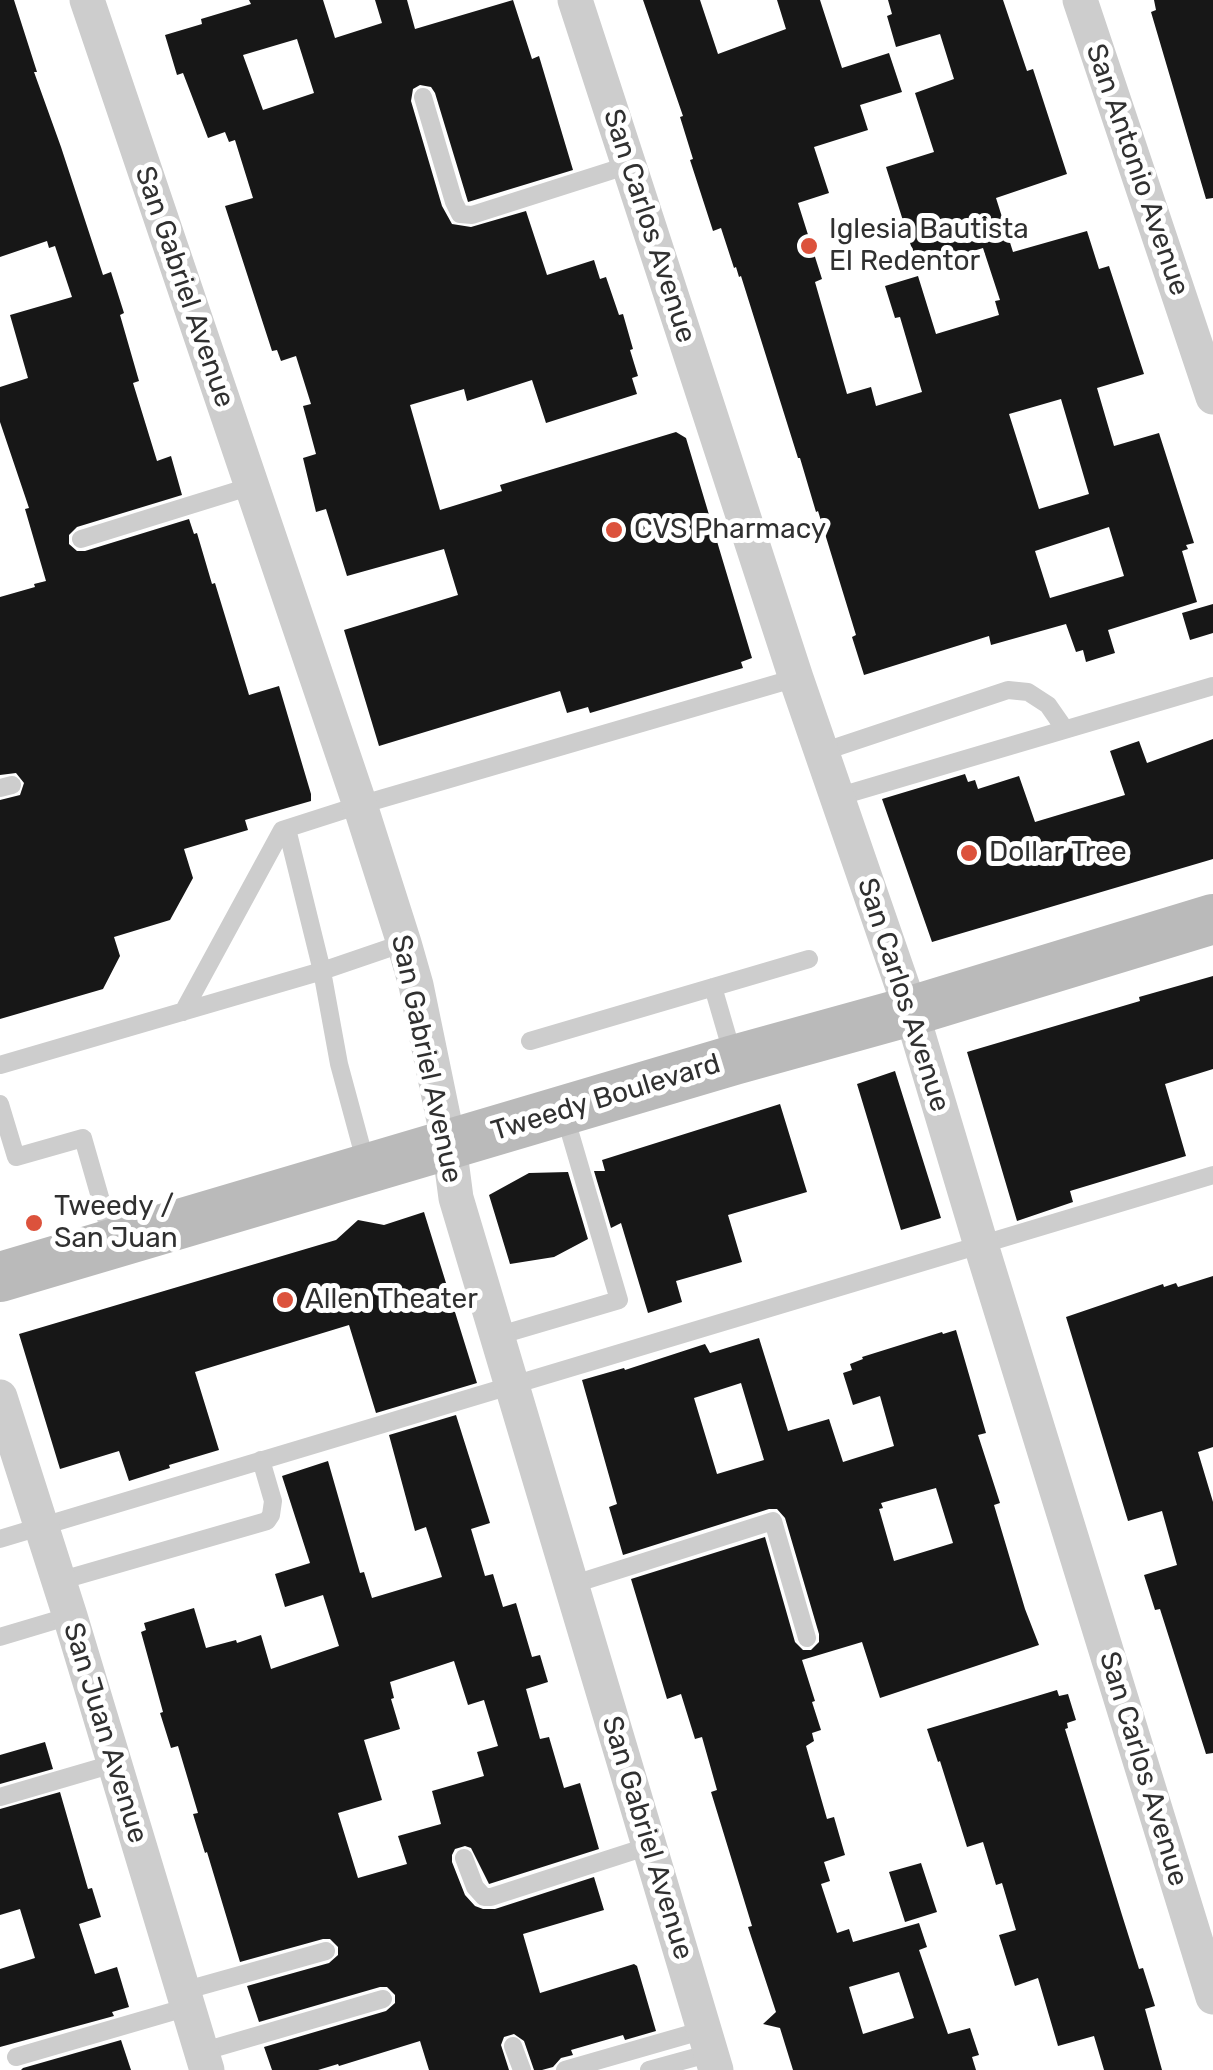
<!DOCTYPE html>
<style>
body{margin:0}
canvas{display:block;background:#fff}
</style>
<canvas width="1213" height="2070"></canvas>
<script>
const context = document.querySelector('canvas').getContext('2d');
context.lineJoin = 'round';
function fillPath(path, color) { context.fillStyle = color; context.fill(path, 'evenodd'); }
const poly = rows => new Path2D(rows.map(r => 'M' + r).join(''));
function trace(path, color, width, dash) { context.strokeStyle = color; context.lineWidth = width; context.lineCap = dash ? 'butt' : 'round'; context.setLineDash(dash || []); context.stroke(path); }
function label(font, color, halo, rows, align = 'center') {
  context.font = font + ' Rubik,sans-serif'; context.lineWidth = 10; context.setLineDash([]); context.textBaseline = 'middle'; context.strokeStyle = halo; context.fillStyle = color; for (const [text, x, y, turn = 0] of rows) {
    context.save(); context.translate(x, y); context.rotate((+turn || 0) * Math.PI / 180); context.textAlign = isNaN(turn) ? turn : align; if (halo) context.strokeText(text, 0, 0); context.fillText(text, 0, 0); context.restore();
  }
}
fillPath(poly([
 [0,0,14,0,37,72,34,72,61,147,103,275,111,272,124,313,120,315,139,381,133,383,157,461,171,456,182,495,77,527,69,535,69,544,77,551,85,551,189,519,194,534,197,533,212,584,215,583,249,695,279,686,311,794,311,801,245,820,248,830,184,849,193,878,170,920,114,937,120,956,103,989,0,1019,0,800,20,795,24,783,16,773,0,775,0,597,35,587,34,584,46,581,25,509,29,508,0,422,0,387,28,378,10,315,72,297,55,246,49,248,47,241,0,257],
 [249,0,323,0,335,38,382,23,375,0,407,0,415,29,513,0,532,59,539,56,573,170,468,202,435,93,431,87,420,85,413,89,411,101,442,206,452,224,471,227,526,211,547,275,594,260,600,279,606,277,619,315,623,314,633,349,630,350,638,376,632,378,637,394,546,423,532,380,467,401,464,389,410,405,440,510,502,491,500,485,676,432,686,438,752,658,741,662,743,668,590,713,588,707,567,713,560,691,379,746,344,630,458,595,444,549,347,576,326,509,316,512,303,458,316,454,303,406,311,404,296,356,281,361,277,350,272,351,225,206,253,198,235,140,229,142,225,132,208,138,183,73,177,75,165,35,202,24,201,19,251,4],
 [297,39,314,93,263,110,243,55],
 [643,0,700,0,718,54,786,29,777,0,820,0,842,68,889,53,902,92,860,105,868,130,814,147,829,193,798,203,822,279,815,282,847,394,871,387,876,406,922,392,900,317,895,318,885,286,918,276,936,334,999,315,995,301,1000,300,983,248,918,268,886,167,934,152,915,93,954,79,940,34,896,47,887,16,892,14,888,0,1003,0,1027,71,1033,69,1067,174,996,198,1013,252,1087,231,1099,269,1109,266,1144,374,1097,388,1114,446,1159,433,1194,543,1186,545,1188,549,1182,551,1197,602,1108,630,1115,653,1086,662,1083,650,1076,652,1066,624,991,645,989,636,864,675,852,637,856,635,818,511,816,512,800,458,798,458,741,276,739,277,736,267,734,268,721,228,713,231,690,160,693,159,680,117,683,116],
 [1061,399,1089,494,1039,509,1009,414],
 [1109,527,1124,576,1050,598,1035,551],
 [1154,0,1213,0,1213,198,1206,199,1151,12,1156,10],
 [1213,604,1213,633,1190,640,1182,613],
 [1213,739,1213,859,932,942,882,799,965,774,968,782,975,780,978,789,1019,776,1035,822,1125,795,1110,751,1139,741,1147,763],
 [1213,976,1213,1069,1165,1084,1186,1156,1070,1191,1073,1202,1017,1221,967,1052,1140,1001,1139,997],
 [895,1071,941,1218,901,1230,857,1084],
 [780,1104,807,1192,728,1215,742,1262,676,1281,682,1302,648,1313,621,1223,611,1228,594,1171,605,1171,602,1160],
 [568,1172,588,1239,554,1257,510,1264,489,1195,529,1173],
 [424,1212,477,1383,376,1413,349,1325,195,1372,219,1450,169,1465,170,1468,129,1481,119,1451,60,1469,19,1334,336,1240,358,1220,384,1225],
 [1213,1276,1213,1447,1198,1452,1213,1502,1213,1753,1206,1754,1160,1609,1155,1610,1144,1575,1177,1565,1162,1511,1128,1521,1066,1317,1163,1284,1164,1287,1176,1283,1178,1287],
 [956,1330,986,1433,978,1435,1000,1503,994,1505,1025,1609,1039,1645,880,1698,862,1642,802,1660,815,1701,812,1702,821,1730,812,1733,814,1741,806,1746,827,1819,834,1817,845,1855,824,1862,830,1881,821,1884,837,1933,849,1929,853,1942,919,1923,927,1947,919,1950,948,2034,970,2028,979,2055,972,2057,976,2070,793,2070,780,2028,763,2024,776,2012,748,1927,752,1926,711,1792,717,1790,702,1737,695,1739,681,1694,667,1699,631,1579,765,1537,795,1642,803,1650,811,1650,819,1642,819,1634,785,1518,777,1509,769,1509,623,1555,609,1507,617,1504,582,1380,624,1368,625,1370,705,1344,710,1353,759,1338,788,1431,829,1419,843,1462,894,1446,880,1396,853,1405,843,1373,852,1370,850,1364,863,1359,862,1357,942,1332,943,1334],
 [741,1383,764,1460,717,1474,694,1398],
 [936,1488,953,1543,894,1561,879,1509,883,1508,881,1503],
 [899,1972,914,2018,863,2034,849,1987],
 [456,1415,490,1523,471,1529,485,1576,493,1574,503,1607,516,1603,532,1657,540,1655,548,1682,526,1689,540,1739,549,1737,564,1788,580,1783,599,1849,489,1884,471,1848,465,1846,455,1849,452,1855,452,1862,465,1895,475,1906,483,1909,495,1909,594,1877,604,1910,523,1934,540,1993,634,1964,637,1966,656,2031,625,2040,623,2035,571,2050,573,2055,561,2058,553,2067,542,2070,534,2070,524,2041,514,2034,504,2037,501,2045,509,2070,429,2070,420,2041,339,2066,338,2064,318,2070,272,2070,264,2047,386,2011,395,2003,395,1995,387,1987,380,1987,259,2022,247,1986,329,1963,338,1955,338,1947,330,1939,323,1939,240,1962,207,1852,205,1853,193,1814,198,1813,178,1746,171,1748,160,1713,163,1712,141,1632,146,1630,144,1623,194,1608,206,1648,236,1640,237,1643,261,1635,271,1669,339,1646,323,1595,285,1607,275,1574,310,1563,282,1476,328,1461,360,1573,364,1572,372,1598,442,1577,426,1527,415,1531,389,1435],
 [454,1661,468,1705,484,1700,498,1746,477,1752,484,1776,432,1791,441,1824,398,1836,407,1864,358,1878,338,1813,382,1800,364,1740,400,1729,391,1699,394,1698,390,1682],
 [1057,1690,1059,1696,1068,1694,1076,1720,1067,1723,1068,1728,1065,1729,1122,1915,1139,1969,1143,1968,1155,2006,1145,2009,1162,2070,1104,2070,1094,2036,1058,2046,1038,1978,1015,1986,999,1935,1016,1930,1002,1883,996,1885,983,1842,967,1847,940,1761,938,1762,927,1729],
 [45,1742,53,1769,0,1784,0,1755],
 [60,1792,88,1889,92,1888,101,1917,79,1924,95,1974,117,1967,129,2007,112,2012,114,2016,0,2047,0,1969,35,1958,20,1909,0,1915,0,1809],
 [921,1863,937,1912,905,1922,889,1872],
 [121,2040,131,2070,21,2070,23,2068]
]), '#171717');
trace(poly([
 [423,97,454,202,460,214,472,215,629,165],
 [81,539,252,486],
 [822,752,1008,690,1028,692,1048,705,1064,728],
 [0,788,12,785],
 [837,797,1213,686],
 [287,829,322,971,339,1064,366,1164],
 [713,987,734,1059],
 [183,1012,282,830,360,805,796,678],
 [530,1041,809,959],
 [0,1065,322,971,404,943],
 [0,1104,16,1157,83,1138,112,1239],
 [497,1336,619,1300,565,1116],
 [0,1539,1213,1175],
 [59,1581,267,1521,271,1515,273,1501,261,1460],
 [571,1585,773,1521,807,1638],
 [0,1637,70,1616],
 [0,1797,113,1764],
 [464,1858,475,1887,484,1897,491,1897,649,1846],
 [183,1991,326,1951],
 [513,2046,522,2070],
 [201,2052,383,1999],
 [16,2057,188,2007],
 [565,2070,704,2030],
 [649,2070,711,2053]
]), '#cdcdcd', 18);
trace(poly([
 [87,0,360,805,404,943,416,985,449,1145,456,1198,716,2070],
 [575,0,796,678,911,1011,981,1245,1213,1997],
 [1080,0,1213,397],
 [0,1397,70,1616,207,2070]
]), '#cdcdcd', 35);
trace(poly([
 [0,1277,734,1060,911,1011,1213,919]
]), '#bababa', 50);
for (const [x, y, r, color] of [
 [809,246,10,"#dc523c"],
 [614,530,10,"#dc523c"],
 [969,853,10,"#dc523c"],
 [34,1223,10,"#dc523c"],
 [285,1300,10,"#dc523c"]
]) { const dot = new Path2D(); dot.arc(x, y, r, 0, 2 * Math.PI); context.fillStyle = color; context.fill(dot); trace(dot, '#fff', 4); }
label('28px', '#303030', '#fff', [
 ["San Antonio Avenue",1137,170,71],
 ["San Carlos Avenue",649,226,72],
 ["San Gabriel Avenue",184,287,71],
 ["San Carlos Avenue",903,995,72],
 ["San Gabriel Avenue",426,1059,78],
 ["Tweedy Boulevard",606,1098,-17],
 ["San Juan Avenue",105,1733,73],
 ["San Carlos Avenue",1143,1769,73],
 ["San Gabriel Avenue",647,1838,73]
]);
label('28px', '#303030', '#fff', [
 ["Iglesia Bautista",829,230],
 ["El Redentor",829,262],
 ["CVS Pharmacy",634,530],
 ["Dollar Tree",989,853],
 ["Tweedy /",54,1207],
 ["San Juan",54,1239],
 ["Allen Theater",305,1300]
], 'left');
</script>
